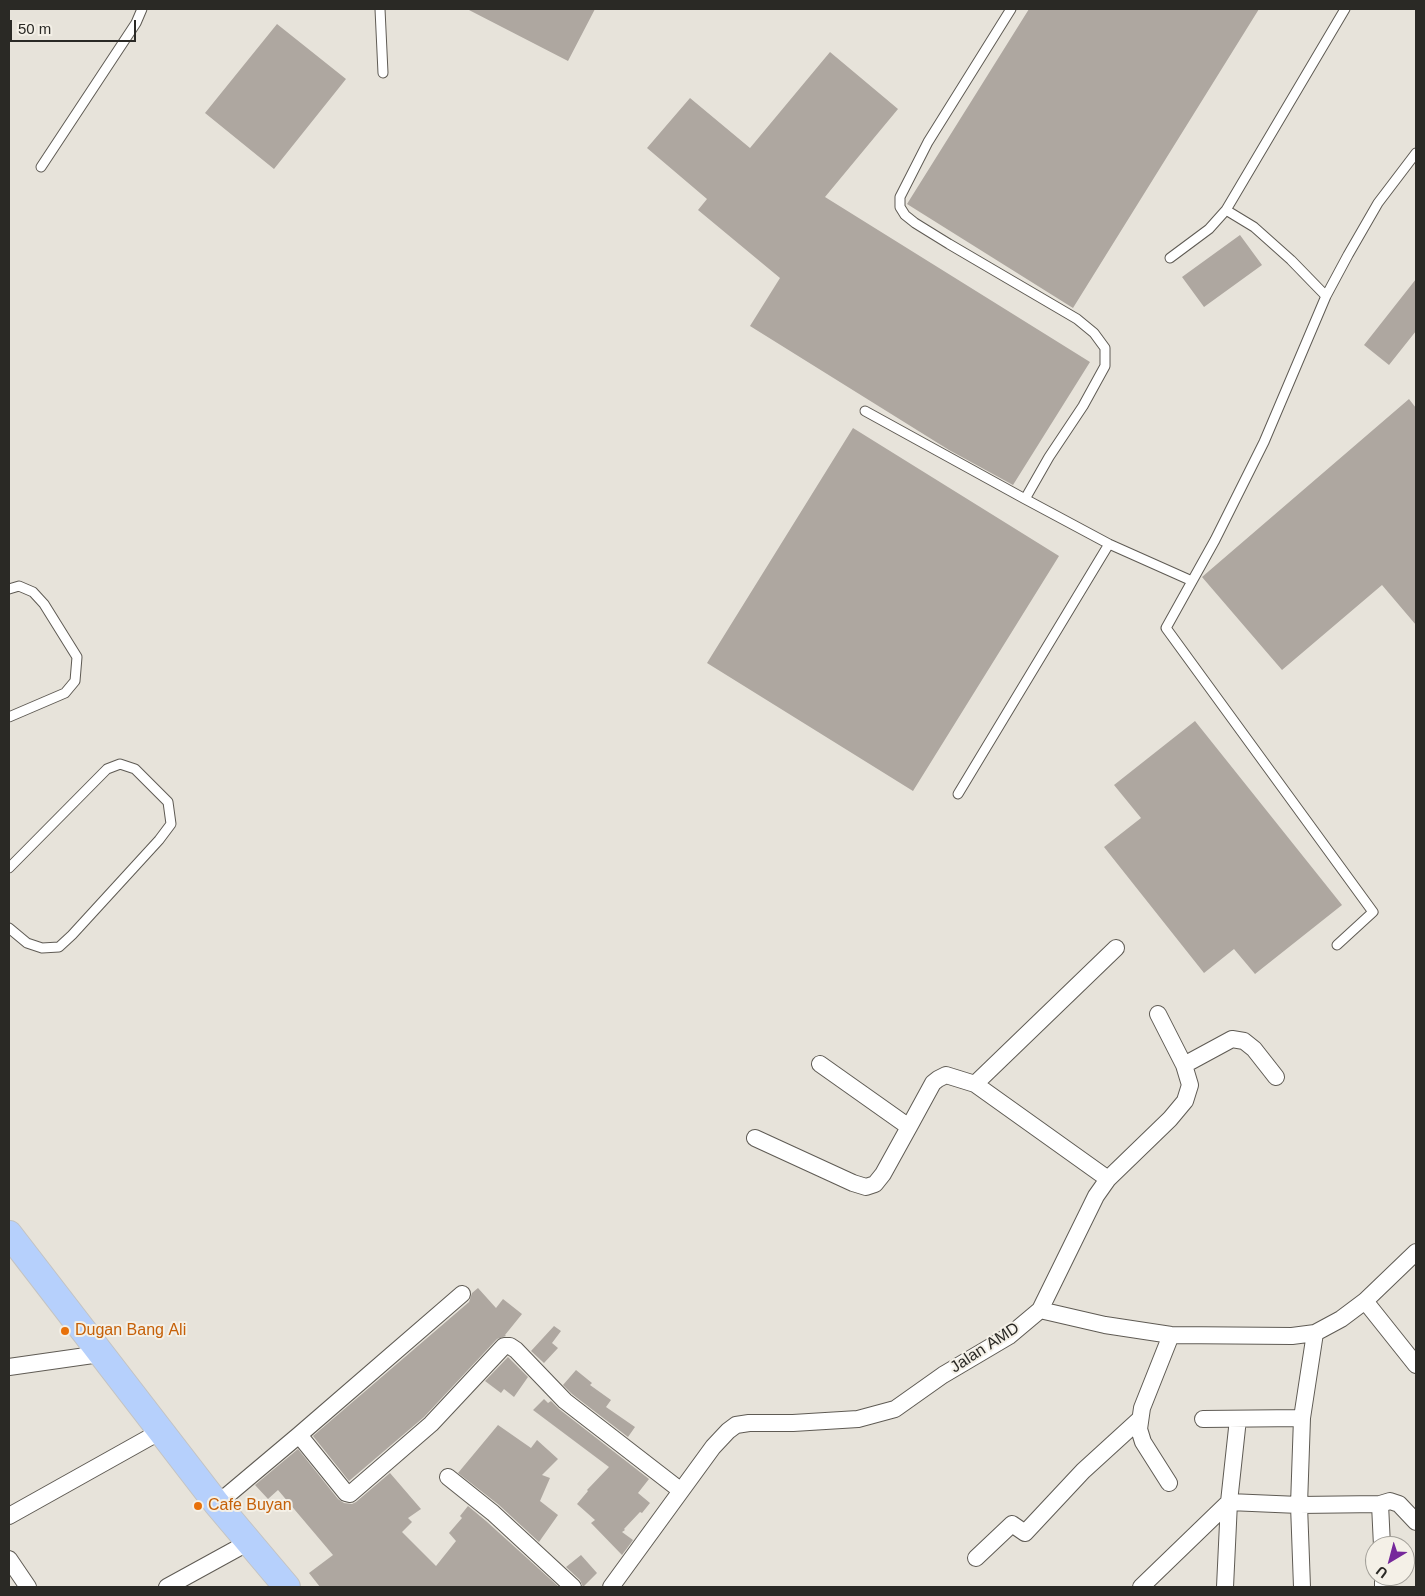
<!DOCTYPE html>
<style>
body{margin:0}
#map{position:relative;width:1425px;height:1596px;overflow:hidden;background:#e7e3da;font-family:Helvetica,sans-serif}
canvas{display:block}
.frame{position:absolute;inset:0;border:10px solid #2a2925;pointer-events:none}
.north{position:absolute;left:1365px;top:1536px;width:50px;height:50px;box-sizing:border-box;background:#f4f0e7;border:1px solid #a3a099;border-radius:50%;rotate:217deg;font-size:14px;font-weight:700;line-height:20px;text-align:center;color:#2a2925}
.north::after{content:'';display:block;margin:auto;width:18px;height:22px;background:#76299b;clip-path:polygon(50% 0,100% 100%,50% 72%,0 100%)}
.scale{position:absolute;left:10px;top:20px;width:126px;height:22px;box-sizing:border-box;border:2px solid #2a2925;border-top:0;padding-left:6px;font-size:15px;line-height:18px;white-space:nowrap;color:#2a2925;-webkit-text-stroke:4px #f4f0e7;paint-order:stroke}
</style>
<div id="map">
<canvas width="1425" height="1596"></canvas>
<div class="frame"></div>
<div class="north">U</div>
<div class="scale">50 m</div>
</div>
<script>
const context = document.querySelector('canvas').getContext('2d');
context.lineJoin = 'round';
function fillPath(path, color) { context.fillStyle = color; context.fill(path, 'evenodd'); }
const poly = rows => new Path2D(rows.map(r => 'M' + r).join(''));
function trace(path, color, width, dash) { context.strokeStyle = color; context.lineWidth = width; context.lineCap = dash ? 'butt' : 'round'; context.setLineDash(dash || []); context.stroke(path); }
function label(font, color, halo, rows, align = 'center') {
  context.font = font + ' Helvetica,sans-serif'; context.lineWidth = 4; context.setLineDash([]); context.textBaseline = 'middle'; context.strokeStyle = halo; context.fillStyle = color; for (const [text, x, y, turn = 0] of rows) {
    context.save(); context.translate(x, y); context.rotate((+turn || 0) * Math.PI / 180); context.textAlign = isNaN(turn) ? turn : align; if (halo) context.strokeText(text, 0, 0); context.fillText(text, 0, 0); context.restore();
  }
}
fillPath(poly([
 [467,9,595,9,568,61],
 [1029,9,1259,9,1073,308,907,204],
 [277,24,346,79,274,169,205,113],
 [830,52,898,109,825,197,1090,362,1013,485,949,450,750,326,780,278,698,210,707,199,647,148,690,98,750,148],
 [1240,235,1262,265,1204,307,1182,277],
 [1416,279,1416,331,1389,365,1364,345],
 [1409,399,1416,408,1416,625,1382,585,1282,670,1202,577],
 [853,428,1059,556,913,791,707,663],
 [1195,721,1342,905,1255,974,1234,949,1204,973,1104,847,1141,818,1114,785],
 [478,1288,496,1308,503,1299,522,1314,505,1335,506,1336,497,1339,424,1417,349,1481,313,1436,469,1302,472,1293],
 [554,1326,561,1331,552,1343,558,1348,544,1363,531,1351],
 [508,1357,528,1377,514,1397,504,1389,501,1393,485,1381],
 [576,1370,592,1383,590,1385,611,1400,606,1407,635,1427,628,1437,572,1394,563,1385],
 [544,1399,548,1403,551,1401,559,1409,649,1479,638,1493,650,1503,642,1513,640,1512,624,1529,625,1530,622,1532,633,1540,622,1555,591,1523,595,1520,577,1504,588,1491,587,1490,609,1467,533,1410],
 [498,1425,531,1448,537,1440,558,1459,542,1475,550,1478,540,1501,558,1515,539,1542,499,1505,458,1473],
 [298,1449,338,1499,344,1503,352,1504,356,1502,390,1473,421,1509,408,1518,412,1522,402,1532,436,1566,456,1541,449,1533,462,1518,460,1516,468,1506,486,1521,559,1587,320,1587,309,1573,333,1555,278,1490,268,1499,255,1485],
 [581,1555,597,1573,583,1587,580,1580,566,1567]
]), '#aea7a0');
const service = poly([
 [380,9,383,73],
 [1011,9,928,142,900,197,900,207,905,215,915,223,949,244,1077,319,1094,333,1105,348,1105,366,1083,406,1049,457,1025,499,1109,544,1192,581],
 [41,167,136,23,142,9],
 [1170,258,1209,229,1226,210],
 [1326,296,1291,260,1254,227,1226,210,1345,9],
 [865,411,1025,499],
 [9,589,19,586,33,592,44,604,77,657,75,681,65,693,9,717],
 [958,794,1109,544],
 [9,868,107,769,120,764,135,769,168,802,171,824,159,840,72,935,59,947,42,948,27,943,9,928],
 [1337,945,1373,912,1166,628,1215,540,1264,442,1326,296,1348,255,1378,203,1416,153]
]);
const minor = poly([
 [820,1064,909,1127,933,1083,938,1079,946,1075,975,1084,1108,1179],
 [1184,1065,1232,1039,1244,1041,1254,1049,1276,1077],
 [975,1084,1116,948],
 [755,1138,853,1183,866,1187,875,1184,883,1174,909,1127],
 [1365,1301,1416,1365],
 [1040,1310,1096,1196,1108,1179,1170,1119,1185,1101,1190,1085,1184,1065,1158,1014],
 [9,1367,100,1354],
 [1203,1419,1302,1418],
 [299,1435,346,1493,350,1494,431,1424,504,1346,510,1346,516,1350,565,1401,680,1490],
 [448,1477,493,1513,573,1587],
 [1169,1483,1143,1442,1139,1429,1142,1408,1171,1335],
 [217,1504,299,1435,462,1294],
 [1380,1504,1382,1546],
 [9,1516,161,1431],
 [976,1558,1012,1524,1025,1533,1083,1471,1140,1419],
 [9,1559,28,1587],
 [1383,1576,1383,1587],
 [167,1587,249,1542],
 [611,1587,713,1447,728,1431,736,1425,749,1423,793,1423,858,1419,895,1409,943,1375,1009,1336,1040,1310,1105,1325,1171,1335,1292,1336,1315,1333,1341,1319,1365,1301,1416,1252],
 [1141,1587,1229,1502,1299,1505,1380,1504,1390,1501,1399,1504,1416,1522],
 [1225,1587,1229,1502,1238,1419],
 [1302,1587,1299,1505,1302,1418,1315,1333]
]);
const primary = poly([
 [9,1234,217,1504,287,1587]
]);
trace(service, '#5f5b54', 11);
trace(minor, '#5f5b54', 18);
trace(primary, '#c3c3c2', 28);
trace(service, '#fff', 9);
trace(minor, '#fff', 16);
trace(primary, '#b6d0fc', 26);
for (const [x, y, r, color] of [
 [65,1331,5,"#e8710a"],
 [198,1506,5,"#e8710a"]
]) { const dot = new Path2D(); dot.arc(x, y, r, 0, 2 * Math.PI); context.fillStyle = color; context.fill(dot); trace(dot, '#f4f0e7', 2); }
label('16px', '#c56008', '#f4f0e7', [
 ["Dugan Bang Ali",75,1331],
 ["Cafe Buyan",208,1506]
], 'left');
label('16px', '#2a2925', '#f4f0e7', [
 ["Jalan AMD",985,1348,-33]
]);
</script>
